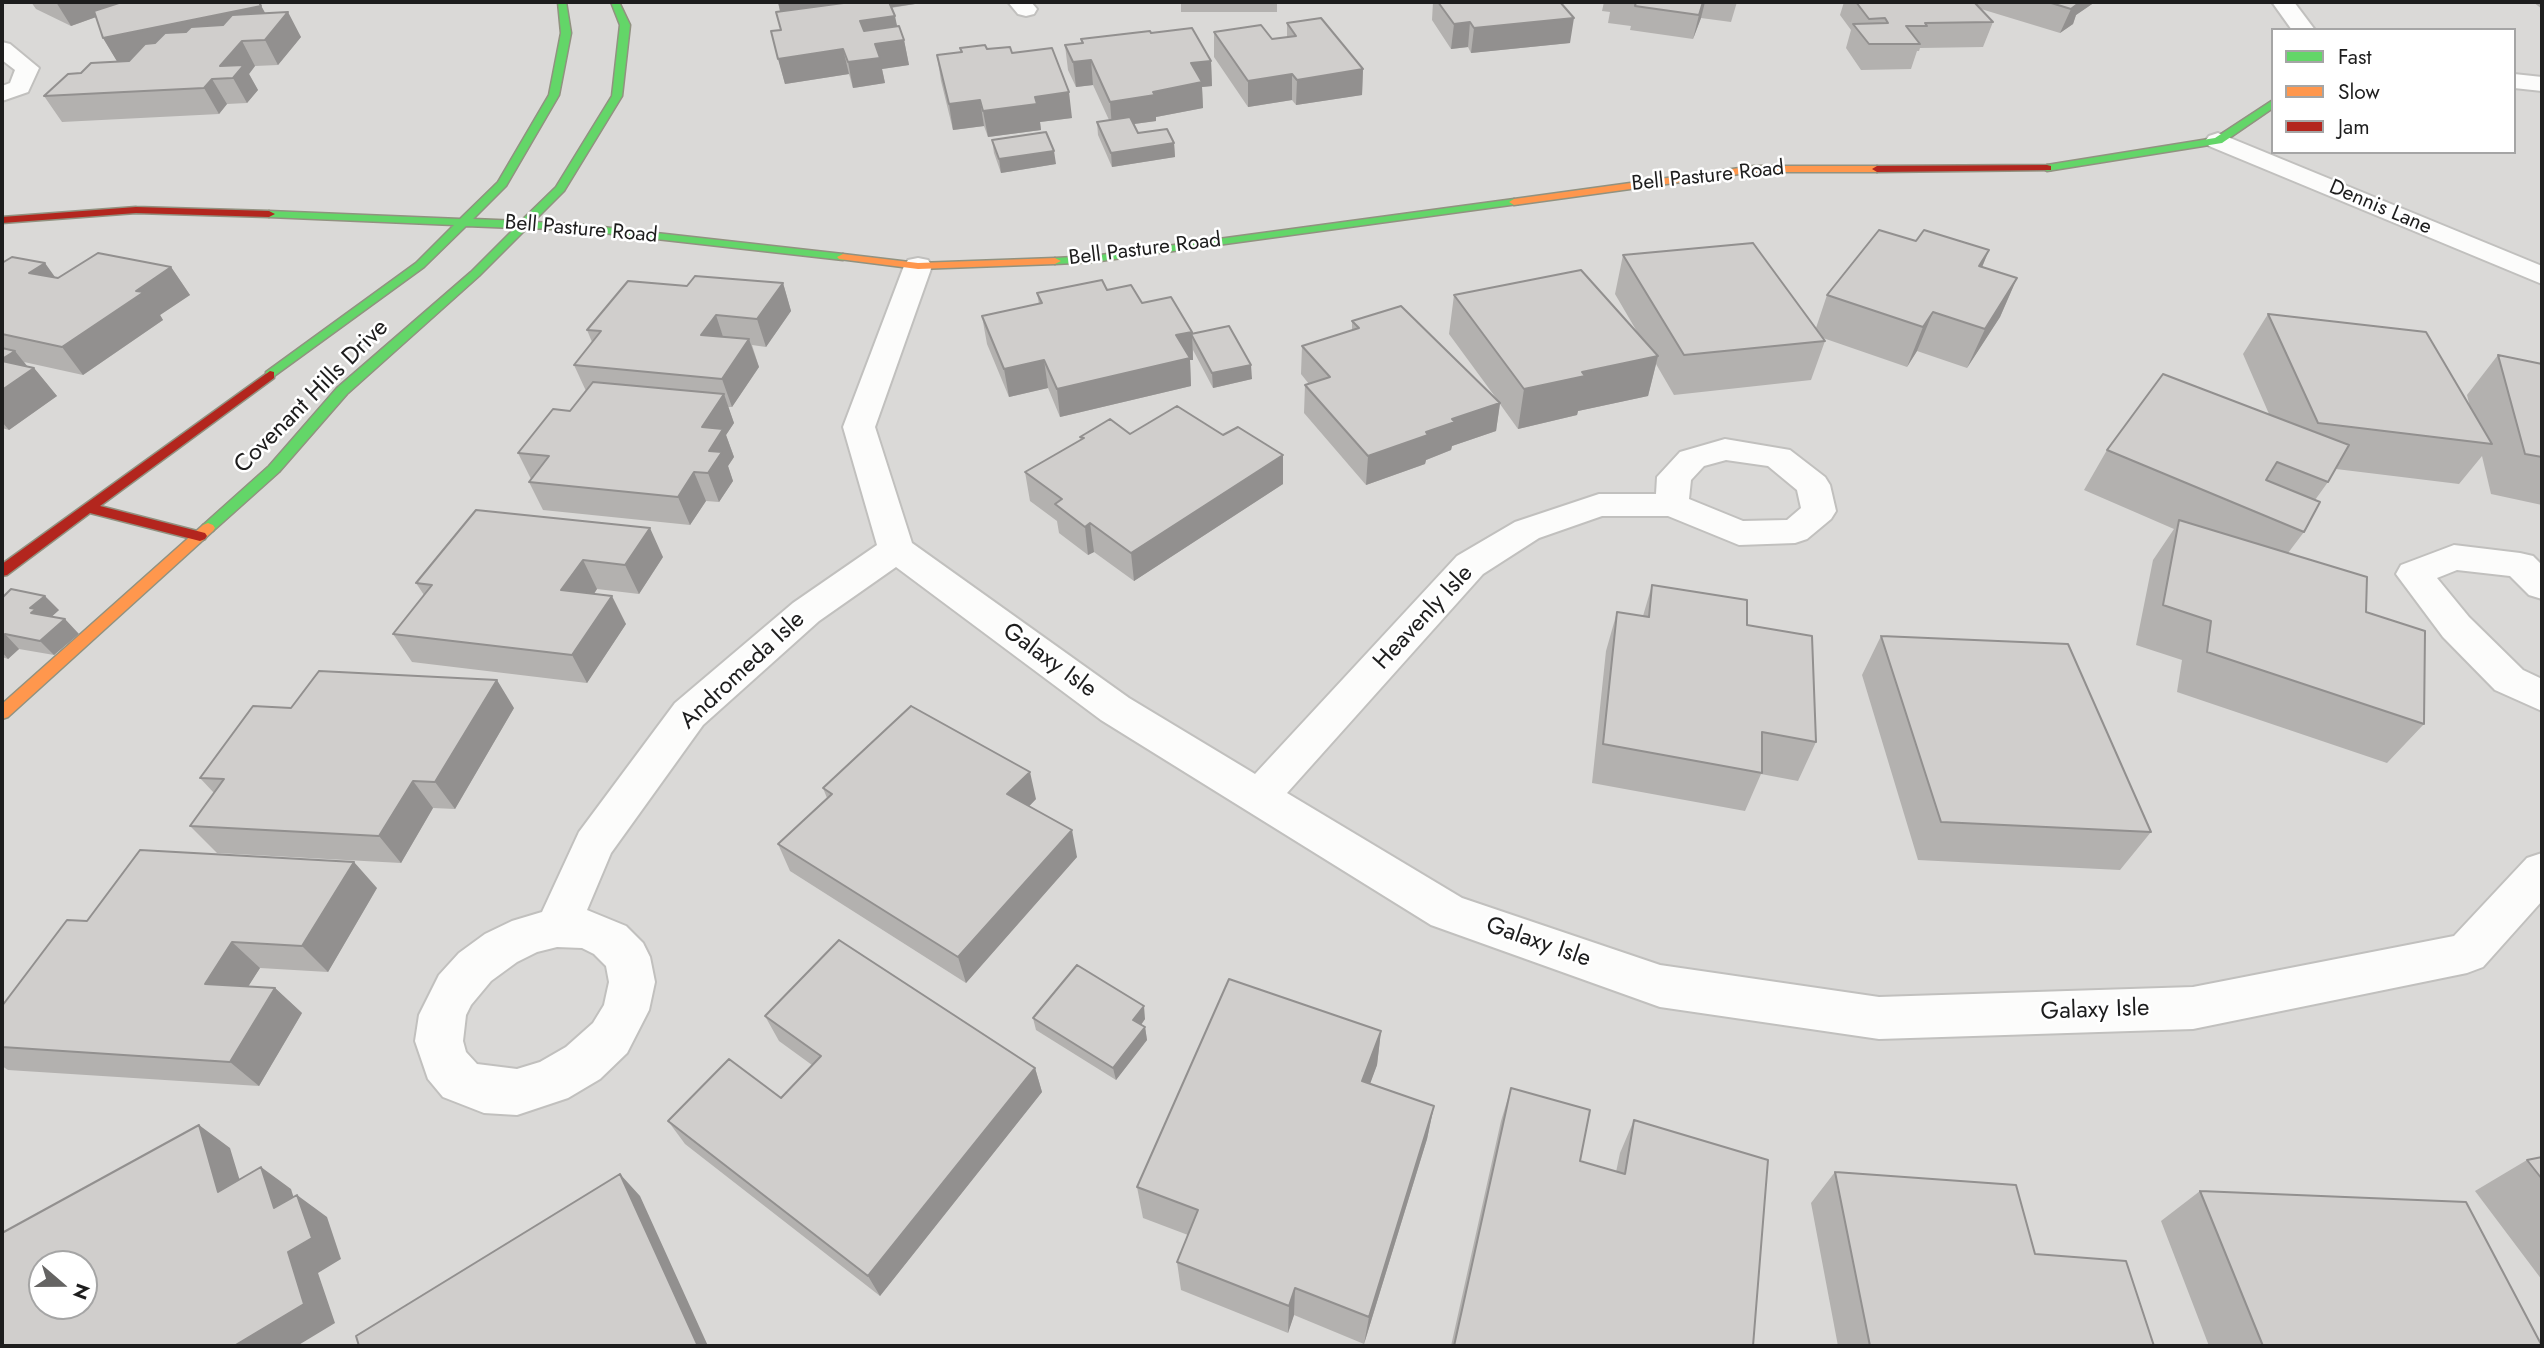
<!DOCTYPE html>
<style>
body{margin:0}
#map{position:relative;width:2544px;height:1348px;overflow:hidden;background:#ebe9e6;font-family:Jost,sans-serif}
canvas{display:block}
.frame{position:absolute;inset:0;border:4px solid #1d1d1d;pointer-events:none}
.legend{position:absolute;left:2271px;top:28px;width:245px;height:126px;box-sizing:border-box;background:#fff;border:2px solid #a5a5a5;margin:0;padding:9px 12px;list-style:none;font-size:21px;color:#1d1d1d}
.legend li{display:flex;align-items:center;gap:14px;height:35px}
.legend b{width:35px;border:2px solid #a5a5a5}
.north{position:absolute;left:28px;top:1250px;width:70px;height:70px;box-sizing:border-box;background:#fff;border:2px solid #a5a5a5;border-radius:50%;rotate:110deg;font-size:19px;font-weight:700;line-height:28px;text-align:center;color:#1d1d1d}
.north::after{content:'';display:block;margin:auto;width:24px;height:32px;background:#656463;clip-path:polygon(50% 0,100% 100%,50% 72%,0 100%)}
</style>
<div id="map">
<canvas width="2544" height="1348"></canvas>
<div class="frame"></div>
<ul class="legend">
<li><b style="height:9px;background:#63d668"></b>Fast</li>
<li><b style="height:9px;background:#ff974d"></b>Slow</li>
<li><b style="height:9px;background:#b3261e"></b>Jam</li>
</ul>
<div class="north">N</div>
</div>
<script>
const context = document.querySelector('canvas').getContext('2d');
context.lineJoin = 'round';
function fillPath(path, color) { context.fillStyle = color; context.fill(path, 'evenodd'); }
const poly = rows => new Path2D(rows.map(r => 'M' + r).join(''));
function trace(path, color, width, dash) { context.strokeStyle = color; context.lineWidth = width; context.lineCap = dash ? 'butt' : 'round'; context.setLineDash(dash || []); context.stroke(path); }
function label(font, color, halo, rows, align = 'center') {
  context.font = font + ' Jost,sans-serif'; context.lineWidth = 5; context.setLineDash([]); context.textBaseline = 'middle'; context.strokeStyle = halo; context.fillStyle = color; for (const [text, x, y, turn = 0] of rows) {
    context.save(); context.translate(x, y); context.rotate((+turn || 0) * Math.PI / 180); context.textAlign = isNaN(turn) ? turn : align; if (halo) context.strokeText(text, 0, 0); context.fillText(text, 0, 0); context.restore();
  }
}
fillPath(poly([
 [2,2,2542,2,2542,1346,2,1346],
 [2273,30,2514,30,2514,152,2273,152],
 [42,1264,84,1264,84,1306,42,1306]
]), '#dad9d7');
const street = poly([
 [1008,2,1031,2,1037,9,1034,14,1026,16,1018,14,1008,2],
 [2272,2,2294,2,2315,30,2292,30,2272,2],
 [2,42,10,44,39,68,28,92,2,101,2,86,10,83,15,70,2,60,2,42],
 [2514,74,2542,77,2542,91,2514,88,2514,74],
 [2218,133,2542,266,2542,284,2209,146,2205,141,2209,136,2218,133],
 [918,258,928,260,932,266,875,427,912,543,1129,698,1255,774,1457,556,1515,522,1599,494,1656,494,1657,477,1680,452,1725,439,1790,450,1825,477,1830,485,1836,511,1831,519,1807,539,1795,543,1739,545,1668,516,1602,516,1539,538,1483,574,1287,793,1462,898,1660,965,1879,997,2193,987,2454,936,2527,858,2542,853,2542,901,2483,967,2467,973,2193,1029,1879,1039,1660,1007,1431,925,1101,720,896,567,819,621,703,725,611,853,587,910,626,926,643,943,650,957,655,982,649,1010,627,1053,600,1079,568,1098,517,1115,484,1113,443,1097,428,1079,415,1041,419,1015,439,975,459,953,485,934,512,921,542,912,579,832,675,703,793,603,877,545,843,427,904,266,908,260,918,258],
 [1726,460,1768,466,1797,490,1801,508,1787,520,1743,521,1689,499,1691,480,1704,466,1726,460],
 [557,947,582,948,594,954,606,966,609,982,604,1005,593,1023,566,1047,540,1062,517,1069,477,1064,466,1052,463,1041,466,1015,471,1005,491,981,517,962,537,952,557,947],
 [2454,545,2520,553,2533,556,2542,565,2542,599,2529,595,2510,576,2457,570,2437,578,2469,617,2523,670,2542,679,2542,711,2495,690,2443,637,2396,574,2401,565,2454,545]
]);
const fast = poly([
 [558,2,566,2,571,33,559,95,506,186,473,219,521,221,556,187,612,96,620,25,611,2,619,2,630,25,622,96,564,191,533,222,576,224,843,254,849,257,843,260,576,230,527,228,479,276,347,394,279,472,213,531,203,531,201,528,203,525,269,466,337,388,471,272,515,228,466,226,424,267,270,379,266,378,266,372,416,263,454,225,269,217,263,214,269,211,460,219,498,182,549,95,561,33,558,2],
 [2273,100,2273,108,2222,143,2047,171,2042,168,2047,165,2215,138,2273,100],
 [1514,199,1519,202,1518,204,1093,262,1055,264,1049,261,1055,258,1093,256,1514,199]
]);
const slow = poly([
 [1754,166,1877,166,1882,169,1877,172,1754,172,1514,205,1509,202,1514,199,1754,166],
 [843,254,918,263,1055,258,1061,261,1055,264,918,269,839,259,837,257,843,254],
 [208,523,213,525,215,528,213,531,8,717,2,719,2,704,203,525,208,523]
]);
const jam = poly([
 [2047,165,2051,166,2051,170,1877,172,1872,169,1877,166,2047,165],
 [136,207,269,211,275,214,269,217,136,213,2,223,2,217,136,207],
 [270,371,274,372,274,378,100,506,205,533,207,536,205,539,200,541,90,513,7,575,2,576,2,564,270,371]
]);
trace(street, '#c1c0be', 4);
trace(fast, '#919280', 3);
trace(slow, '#919280', 3);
trace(jam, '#919280', 3);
fillPath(street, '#fcfcfb');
fillPath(fast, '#63d668');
fillPath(slow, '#ff974d');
fillPath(jam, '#b3261e');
fillPath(poly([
 [31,2,259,2,265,13,301,37,278,65,255,66,249,74,258,90,247,103,227,104,219,114,62,122,44,96,81,73,117,61,103,38,96,17,71,26,36,9],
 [778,2,915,2,915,4,891,8,897,26,904,40,909,65,882,69,885,83,853,88,849,74,785,84,771,31,780,30,780,12],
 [1181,2,1277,2,1277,12,1181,12],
 [1433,2,1560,2,1570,43,1471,53,1468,47,1451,49,1432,20],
 [1604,2,1737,2,1731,22,1701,18,1693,39,1630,30,1631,26,1608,23,1610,12,1602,11],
 [1844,2,2095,2,2076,15,2073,24,2060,33,1981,9,1993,22,1983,47,1920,48,1919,51,1917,51,1911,69,1861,70,1846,48,1851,30,1840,15],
 [2533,2,2542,2,2542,9],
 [1287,23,1363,69,1362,95,1296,105,1292,100,1248,107,1214,57,1214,32,1272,39,1287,37],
 [1151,33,1211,61,1212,86,1202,87,1203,108,1156,117,1156,121,1134,124,1138,133,1174,143,1175,157,1112,167,1098,135,1097,122,1109,120,1093,85,1076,87,1068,70,1065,45,1082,43,1081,39],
 [987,49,1012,53,1072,118,1040,122,1041,130,988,137,984,126,953,130,941,81,937,55],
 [992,140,1056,164,1001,173,994,153],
 [1916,241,1989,250,1982,267,2017,278,2000,317,1967,368,1917,351,1907,367,1823,338,1825,341,1811,380,1674,395,1656,364,1648,396,1578,411,1577,415,1518,429,1500,404,1496,431,1452,446,1451,450,1426,460,1425,464,1366,485,1304,413,1305,385,1309,384,1301,374,1302,346,1352,331,1352,321,1496,398,1449,334,1454,295,1639,335,1615,294,1623,255,1816,328,1827,295],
 [2,263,58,278,171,267,190,295,160,315,163,320,83,375,24,362,28,367,34,368,57,396,9,430,2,428],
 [783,283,791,311,766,347,752,345,759,367,732,407,728,407,734,423,726,435,734,457,728,466,733,481,719,502,706,501,690,525,543,510,529,482,531,479,518,453,570,411,586,391,574,365,592,342,587,330,687,286],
 [1107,290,1142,303,1192,334,1252,379,1213,388,1193,350,1193,360,1190,360,1191,386,1060,417,1048,388,1009,397,987,344,982,316,1039,304,1037,293],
 [2268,314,2470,407,2467,395,2498,355,2542,364,2542,505,2491,494,2482,456,2459,484,2336,469,2328,482,2315,500,2304,532,2288,553,2366,612,2424,724,2387,763,2177,692,2182,660,2136,645,2153,560,2174,529,2084,490,2107,450,2269,414,2243,354],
 [1130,434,1223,435,1283,455,1283,484,1134,581,1094,552,1088,555,1059,533,1057,521,1030,501,1025,472,1081,440,1080,437],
 [476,510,663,557,639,594,597,589,594,594,626,624,587,683,412,662,393,634,424,595,416,583],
 [1652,585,1747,625,1816,742,1798,781,1761,774,1745,811,1592,783,1606,651,1617,612,1643,616],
 [2,598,59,610,51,617,79,634,54,655,19,649,8,659,2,657],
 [1881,636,2151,832,2120,870,1918,860,1862,675],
 [291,708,514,708,455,809,433,808,401,863,217,853,190,826,214,793,200,778],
 [823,788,1036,799,1029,806,1077,857,966,983,790,871,778,844,827,798],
 [377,888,328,972,260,968,248,986,275,988,302,1013,259,1086,8,1070,2,1066,2,1006,87,921],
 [765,1016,1035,1068,1042,1092,880,1296,685,1144,668,1121,781,1098,812,1065,779,1041],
 [1033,1018,1145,1019,1141,1025,1145,1027,1147,1040,1116,1080,1036,1030],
 [1381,1031,1377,1065,1370,1083,1434,1106,1427,1139,1364,1344,1294,1315,1288,1333,1181,1290,1177,1262,1188,1235,1143,1218,1137,1187],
 [1511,1088,1580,1161,1616,1172,1620,1153,1634,1120,1753,1346,1451,1346,1501,1121],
 [2542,1157,2542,1280,2475,1191,2527,1160],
 [1835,1172,2035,1254,2154,1346,1838,1346,1811,1203],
 [2200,1191,2542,1346,2209,1346,2161,1221]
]), '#b3b1af');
fillPath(poly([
 [56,2,138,2,71,26],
 [259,2,274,29,288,12,301,37,278,65,265,40,272,31,118,63,103,38],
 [778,2,915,2,915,4,783,23],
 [1703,2,1705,2,1701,18,1693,39,1699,15],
 [2076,2,2095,2,2076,15,2073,24,2060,33,2071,9],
 [895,16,900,40,866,45,860,21],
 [1574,18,1570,43,1471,53,1474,28],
 [1470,22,1468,47,1451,49,1454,24],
 [904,40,909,65,882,69,885,83,853,88,848,62,875,44],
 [242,41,255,66,249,74,258,90,247,103,233,78,220,66],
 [843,49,849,74,785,84,778,59],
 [1091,60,1093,85,1076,87,1073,62],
 [1211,61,1212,86,1202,87,1203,108,1156,117,1156,121,1112,127,1110,102,1153,92,1191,63],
 [1363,69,1362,95,1296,105,1297,80],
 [1292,74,1292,100,1248,107,1248,81],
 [212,79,227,104,219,114,204,88],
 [1069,92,1072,118,1040,122,1041,130,988,137,983,111,1035,97],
 [980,100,984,126,953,130,949,104],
 [1174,143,1175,157,1112,167,1111,153],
 [1054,151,1056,164,1001,173,999,159],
 [1989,250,1973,289,1979,266],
 [45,263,65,291,29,273],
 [171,267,190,295,160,315,163,320,83,375,62,347,136,291],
 [2017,278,2000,317,1967,368,1985,329],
 [783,283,791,311,766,347,757,319],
 [1933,312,1917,351,1907,367,1923,327],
 [716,315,725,343,701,335],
 [1192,332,1193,360,1190,360,1191,386,1060,417,1057,389,1176,335],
 [749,339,759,367,732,407,722,379],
 [15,351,31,371,34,368,57,396,9,430,2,422,2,359],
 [1658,356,1648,396,1578,411,1577,415,1518,429,1524,389,1582,372],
 [1044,360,1048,388,1009,397,1004,369],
 [1251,365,1252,379,1213,388,1212,373],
 [724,394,734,423,726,435,734,457,728,466,733,481,719,502,708,473,702,427],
 [1500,403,1496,431,1452,446,1451,450,1426,460,1425,464,1366,485,1368,456,1426,432,1452,419],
 [1283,455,1283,484,1134,581,1131,553],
 [694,472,706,501,690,525,678,497],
 [1090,523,1094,552,1088,555,1085,527],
 [650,528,663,557,639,594,625,565],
 [583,560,597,589,577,619,561,590],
 [45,596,59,610,47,621,31,613,30,608],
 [612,596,626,624,587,683,572,655],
 [65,619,79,634,54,655,40,641],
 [5,634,19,649,8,659,2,652,2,637],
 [497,680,514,708,455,809,435,782],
 [1030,772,1036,799,1014,822,1007,794],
 [413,781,433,808,401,863,379,836],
 [1072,830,1077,857,966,983,958,957],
 [354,862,377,888,328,972,302,946],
 [232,942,260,968,234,1009,205,984],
 [275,988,302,1013,259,1086,230,1062],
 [1144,1006,1145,1019,1135,1033,1133,1020],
 [1145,1027,1147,1040,1116,1080,1113,1068],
 [1381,1031,1377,1065,1359,1114,1362,1081],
 [1035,1068,1042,1092,880,1296,868,1276],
 [1434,1106,1427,1139,1364,1344,1369,1317],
 [199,1125,230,1148,250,1214,218,1192],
 [261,1167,291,1189,304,1230,274,1208],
 [620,1174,640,1196,708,1346,698,1346],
 [297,1195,327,1217,341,1259,318,1273,335,1323,297,1346,234,1346,288,1252],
 [1295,1288,1294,1315,1288,1333,1289,1306]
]), '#92908f');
const building = poly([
 [122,2,259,2,261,6,103,38,94,11,122,2],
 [851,2,889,2,895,16,860,21,864,31,899,26,904,40,875,44,880,58,848,62,843,49,778,59,771,31,781,30,776,12,851,2],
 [1438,2,1560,2,1574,18,1474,28,1470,22,1454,24,1438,2],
 [1636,2,1703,2,1699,15,1635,6,1636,2],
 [1856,2,1974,2,1993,22,1925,23,1927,26,1906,26,1920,44,1869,44,1853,24,1888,23,1885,18,1869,19,1856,2],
 [2048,2,2080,2,2071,9,2048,2],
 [288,12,265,40,242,41,220,66,244,65,233,78,212,79,204,88,44,96,68,74,81,73,91,63,129,61,145,44,155,43,165,33,186,32,191,27,223,25,232,15,288,12],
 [1321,18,1363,69,1297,80,1292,74,1248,81,1214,32,1261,25,1272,39,1296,36,1287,23,1321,18],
 [1192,28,1211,61,1191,63,1202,82,1153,92,1155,95,1110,102,1091,60,1073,62,1065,45,1083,43,1081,39,1150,31,1151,33,1192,28],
 [985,45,987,49,1010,47,1012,53,1052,48,1069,92,1035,97,1037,104,983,111,980,100,949,104,937,55,962,52,960,48,985,45],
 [1130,117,1138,133,1167,129,1174,143,1111,153,1097,122,1130,117],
 [1046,132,1054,151,999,159,992,140,1046,132],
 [1879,230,1916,241,1924,230,1989,250,1979,266,2017,278,1985,329,1933,312,1923,327,1827,295,1879,230],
 [1753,243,1825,341,1684,355,1623,255,1753,243],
 [98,253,171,267,136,291,144,292,62,347,2,334,2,263,12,257,45,263,29,273,58,278,98,253],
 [1581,270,1658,356,1582,372,1585,376,1524,389,1454,295,1581,270],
 [695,276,783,283,757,319,716,315,701,335,749,339,722,379,574,365,601,331,587,330,628,281,687,286,695,276],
 [1102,280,1107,290,1131,285,1142,303,1171,297,1192,332,1176,335,1190,358,1057,389,1044,360,1004,369,982,316,1042,303,1037,293,1102,280],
 [1401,306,1500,403,1452,419,1455,422,1426,432,1428,435,1368,456,1305,385,1330,377,1302,346,1359,328,1352,321,1401,306],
 [2268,314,2426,332,2492,444,2318,423,2268,314],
 [1229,326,1251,365,1212,373,1191,334,1229,326],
 [2,348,15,351,2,359,2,348],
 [2498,355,2542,364,2542,457,2525,454,2498,355],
 [2,361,34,368,2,390,2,361],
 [2163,374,2349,445,2328,482,2277,462,2266,480,2320,502,2304,532,2107,450,2163,374],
 [593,382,724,394,702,427,723,429,709,451,722,452,708,473,694,472,678,497,529,482,549,456,518,453,553,409,570,411,593,382],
 [1177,406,1223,435,1238,427,1283,455,1131,553,1090,523,1085,527,1055,504,1062,499,1025,472,1084,438,1080,437,1110,419,1130,434,1177,406],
 [476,510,650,528,625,565,583,560,561,590,612,596,572,655,393,634,432,585,416,583,476,510],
 [2179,520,2367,577,2366,612,2425,631,2424,724,2207,652,2211,621,2163,605,2179,520],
 [1652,585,1747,600,1747,625,1812,636,1816,742,1762,732,1762,773,1603,744,1617,612,1649,617,1652,585],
 [11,589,45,596,30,608,36,609,31,613,65,619,40,641,5,634,2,637,2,598,11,589],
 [1881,636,2068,644,2151,832,1941,822,1881,636],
 [319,671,497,680,435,782,413,781,379,836,190,826,224,779,200,778,253,706,291,708,319,671],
 [911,706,1030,772,1007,794,1072,830,958,957,778,844,832,794,823,788,911,706],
 [140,850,354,862,302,946,232,942,205,984,275,988,230,1062,2,1047,2,1006,67,920,87,921,140,850],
 [839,940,1035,1068,868,1276,668,1121,729,1059,781,1098,821,1056,765,1016,839,940],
 [1077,965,1144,1006,1133,1020,1145,1027,1113,1068,1033,1018,1077,965],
 [1229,979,1381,1031,1362,1081,1434,1106,1369,1317,1295,1288,1289,1306,1177,1262,1198,1210,1137,1187,1229,979],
 [1511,1088,1590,1110,1580,1161,1625,1174,1634,1120,1768,1160,1753,1346,1454,1346,1511,1088],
 [199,1125,218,1192,261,1167,274,1208,297,1195,312,1238,288,1252,304,1304,234,1346,2,1346,2,1233,199,1125],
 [42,1264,84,1264,84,1306,42,1306,42,1264],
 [2542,1157,2542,1179,2527,1160,2542,1157],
 [1835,1172,2016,1185,2035,1254,2126,1261,2154,1346,1870,1346,1835,1172],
 [620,1174,698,1346,359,1346,356,1336,620,1174],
 [2200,1191,2466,1202,2542,1346,2263,1346,2200,1191]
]);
fillPath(building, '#d0cecc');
trace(building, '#92908f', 2);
label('21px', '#1d1d1d', '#fff', [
 ["Bell Pasture Road",1708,177,-6],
 ["Dennis Lane",2380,208,23],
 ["Bell Pasture Road",581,230,5],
 ["Bell Pasture Road",1145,250,-7]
]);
label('24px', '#1d1d1d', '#fff', [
 ["Covenant Hills Drive",312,397,-45],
 ["Heavenly Isle",1424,618,-47],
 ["Galaxy Isle",1049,661,36],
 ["Andromeda Isle",743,671,-43],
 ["Galaxy Isle",1538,943,19],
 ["Galaxy Isle",2095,1011,-2]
]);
</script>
